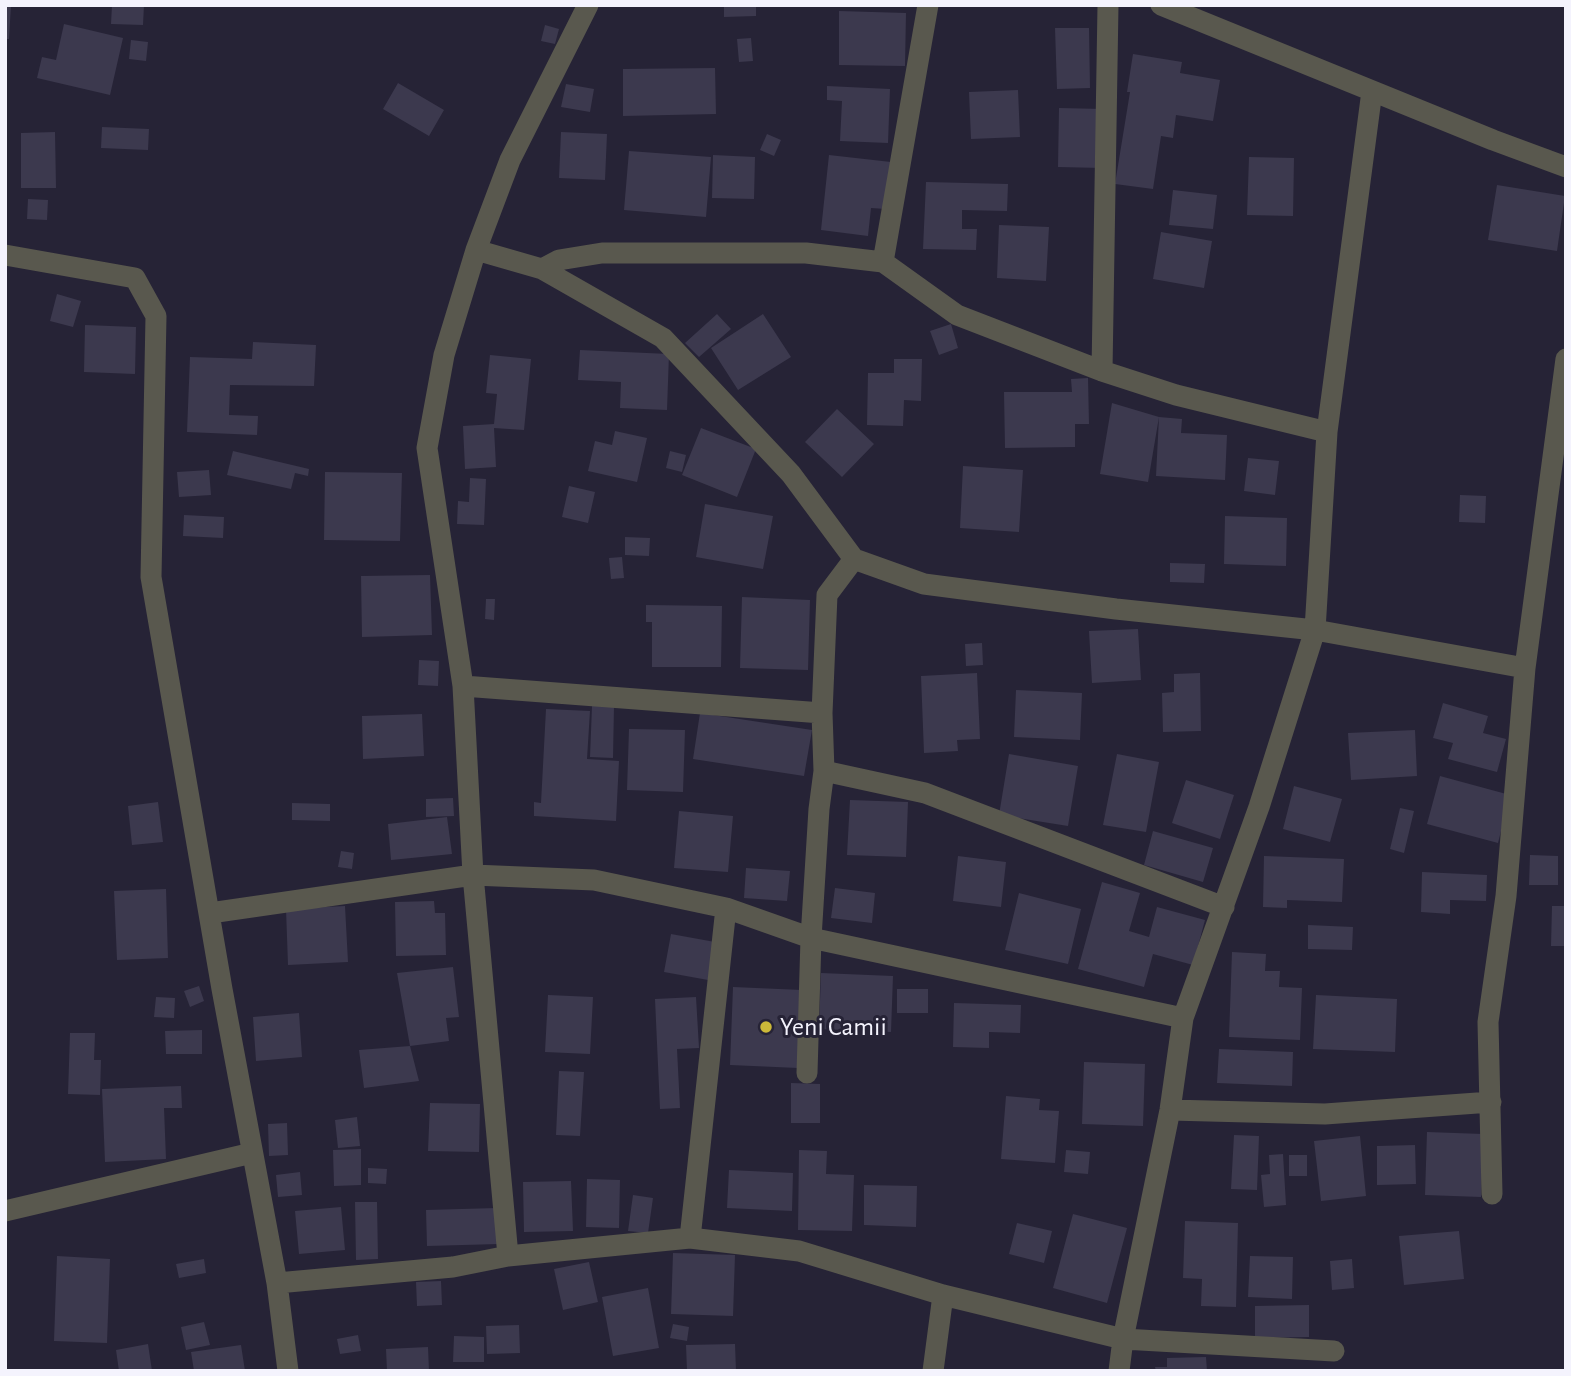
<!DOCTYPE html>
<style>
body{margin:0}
#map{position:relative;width:1571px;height:1376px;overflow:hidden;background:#262336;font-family:"Alegreya Sans",sans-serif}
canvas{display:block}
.frame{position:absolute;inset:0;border:7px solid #f4f3fd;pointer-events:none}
</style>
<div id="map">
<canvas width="1571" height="1376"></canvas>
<div class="frame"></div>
</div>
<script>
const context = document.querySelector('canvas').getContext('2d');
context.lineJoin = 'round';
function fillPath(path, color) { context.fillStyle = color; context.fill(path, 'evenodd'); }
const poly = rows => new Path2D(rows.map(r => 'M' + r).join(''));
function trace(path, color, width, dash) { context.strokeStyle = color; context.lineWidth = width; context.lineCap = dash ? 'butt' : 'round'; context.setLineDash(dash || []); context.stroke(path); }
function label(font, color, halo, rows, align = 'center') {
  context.font = font + ' "Alegreya Sans",sans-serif'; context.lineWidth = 6; context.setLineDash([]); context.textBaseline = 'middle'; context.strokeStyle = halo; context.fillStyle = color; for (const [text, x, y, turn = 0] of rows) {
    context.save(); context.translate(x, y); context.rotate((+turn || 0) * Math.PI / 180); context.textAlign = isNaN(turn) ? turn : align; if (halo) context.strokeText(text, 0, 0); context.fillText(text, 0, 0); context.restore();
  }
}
fillPath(poly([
 [5,5,11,5,9,39,5,39],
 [112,5,144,5,143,25,111,24],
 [724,5,756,5,756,16,724,17],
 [839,11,906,13,905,66,839,65],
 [64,24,123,38,110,95,37,78,42,57,56,60],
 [545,25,559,29,555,44,541,41],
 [1055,28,1089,28,1090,88,1057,89],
 [751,38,753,61,739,62,737,39],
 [131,40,148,42,146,61,129,59],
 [1133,54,1182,62,1180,73,1220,80,1213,121,1176,115,1173,138,1161,136,1153,189,1115,184,1130,92,1127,92],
 [715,68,716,114,623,116,623,69],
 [398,83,444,110,429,136,383,109],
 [566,84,594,89,590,112,561,107],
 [827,86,890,89,888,143,840,141,842,101,827,100],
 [1018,90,1020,137,971,139,969,92],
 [1059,108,1103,109,1102,168,1058,167],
 [102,127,149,129,148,150,101,148],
 [55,132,56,188,21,188,21,133],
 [561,132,607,134,605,180,559,178],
 [767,134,781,140,774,156,760,150],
 [629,151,711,157,706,217,624,210],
 [713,155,755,157,754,199,712,198],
 [829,155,891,162,886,209,871,208,868,236,821,230],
 [1249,157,1294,158,1293,216,1247,215],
 [926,182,1008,184,1007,211,962,210,962,229,977,229,976,250,923,249],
 [1497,185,1565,196,1557,251,1488,240],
 [1173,190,1217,195,1213,229,1169,225],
 [28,199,48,200,47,220,27,219],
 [999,225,1049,227,1046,281,997,278],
 [1161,232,1212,241,1204,288,1153,279],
 [57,294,81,301,73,327,50,321],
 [717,314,731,329,699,357,685,343],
 [763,314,791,357,738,390,711,348],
 [951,324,958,348,939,355,930,331],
 [85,325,136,327,135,374,84,372],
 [253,342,316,345,314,386,230,385,229,415,258,416,257,435,187,432,190,357,252,359],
 [580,350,669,354,667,410,620,408,621,382,578,380],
 [490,355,531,359,524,430,494,428,496,467,465,469,463,426,494,424,497,394,486,393],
 [894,359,922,359,921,401,904,400,903,426,867,425,868,373,894,373],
 [1088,378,1089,424,1075,424,1075,447,1005,448,1004,392,1072,392,1071,379],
 [1112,403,1159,417,1148,482,1100,474],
 [837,409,874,444,842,477,805,442],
 [1159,417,1182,419,1181,433,1227,435,1225,480,1156,476],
 [701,428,756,449,737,497,682,475],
 [615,431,647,438,637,482,588,471,595,441,612,445],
 [233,451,309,469,308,476,295,473,291,489,227,475],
 [670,451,686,455,682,472,666,468],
 [1248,458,1279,461,1275,495,1244,491],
 [963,466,1023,470,1019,532,960,528],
 [209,470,211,495,179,497,177,472],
 [325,472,402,473,400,541,324,540],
 [470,478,486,479,484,525,457,524,458,501,469,502],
 [569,486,595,492,588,523,562,517],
 [1460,495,1486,496,1485,523,1459,522],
 [705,504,773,516,763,569,696,557],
 [184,515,224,517,223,538,183,536],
 [1225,516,1287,518,1286,566,1224,564],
 [625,537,650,538,649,556,625,555],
 [622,557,624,578,611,579,609,558],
 [1170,563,1205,564,1204,583,1170,582],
 [430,575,432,635,362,637,361,576],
 [742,597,810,600,808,670,740,668],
 [486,599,495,599,494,620,485,619],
 [646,605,722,606,721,667,652,667,652,622,646,622],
 [1138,629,1141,680,1092,683,1089,631],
 [982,643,983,665,966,666,965,644],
 [419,660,439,661,438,686,418,685],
 [977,673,980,739,957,740,958,751,924,753,921,676],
 [1200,673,1201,731,1163,732,1162,693,1174,692,1174,674],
 [1016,690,1082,693,1080,740,1014,737],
 [1443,703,1488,716,1483,733,1506,739,1497,772,1448,759,1453,743,1433,738],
 [592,706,614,706,613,758,590,757],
 [546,709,590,711,587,759,619,761,616,821,534,816,534,802,541,803],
 [700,713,812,730,804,776,693,759],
 [422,714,424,756,363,759,362,716],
 [629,729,685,730,683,792,627,790],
 [1415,730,1417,776,1351,780,1348,733],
 [1009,754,1078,766,1068,826,999,815],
 [1117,754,1159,762,1146,832,1103,825],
 [1440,776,1510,795,1498,843,1427,824],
 [1186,780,1234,795,1220,839,1172,823],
 [1294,786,1342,799,1330,842,1283,829],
 [453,798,454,816,426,817,426,799],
 [850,800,908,802,906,857,847,855],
 [158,802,163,842,132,845,128,806],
 [292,803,330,804,330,821,292,820],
 [1400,808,1414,811,1404,853,1390,849],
 [679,811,733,816,728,872,674,868],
 [447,817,452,854,391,860,388,824],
 [1153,831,1213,848,1203,882,1144,865],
 [341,851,354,853,352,869,338,867],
 [1530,855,1558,856,1558,885,1529,885],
 [958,856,1006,862,1001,907,953,901],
 [1264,856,1344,859,1342,902,1287,900,1287,908,1263,907],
 [746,868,790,871,787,901,744,898],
 [1422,872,1487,875,1486,901,1450,900,1450,914,1421,912],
 [1102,882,1140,893,1129,931,1149,937,1157,907,1205,920,1193,965,1153,954,1144,987,1078,969],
 [835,888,875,893,872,923,831,918],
 [166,889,168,958,117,960,114,891],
 [1019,893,1081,909,1068,964,1005,950],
 [434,901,435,913,445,913,446,955,396,956,395,902],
 [345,906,348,962,288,965,286,909],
 [1552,906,1566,906,1566,946,1551,946],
 [1308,925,1353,927,1352,950,1308,949],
 [671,934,715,942,708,980,664,972],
 [1232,952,1266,954,1265,971,1280,971,1279,987,1302,988,1300,1040,1229,1037],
 [453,967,459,1017,446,1018,449,1041,410,1046,397,973],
 [821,973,893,976,891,1032,819,1029],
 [199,986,204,1001,190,1007,184,991],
 [733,987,802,990,798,1068,730,1065],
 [897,989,928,989,928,1013,897,1013],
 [548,995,593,997,590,1054,545,1052],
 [1316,995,1397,999,1395,1052,1313,1049],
 [156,997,175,998,174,1018,154,1017],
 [696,997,699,1048,677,1049,680,1108,660,1109,655,999],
 [954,1003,1021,1005,1020,1033,989,1032,989,1048,953,1047],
 [299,1013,302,1057,256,1061,253,1017],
 [202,1030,202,1054,166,1054,165,1031],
 [70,1033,95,1033,94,1060,101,1060,100,1095,68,1094],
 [410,1046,419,1081,364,1088,359,1050],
 [1219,1049,1293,1052,1292,1086,1217,1083],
 [1084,1062,1145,1064,1143,1126,1082,1124],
 [559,1071,584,1072,580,1136,556,1135],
 [791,1083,820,1084,820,1123,791,1123],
 [181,1086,182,1108,164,1108,166,1159,105,1162,102,1089],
 [1006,1096,1040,1099,1039,1110,1059,1111,1055,1163,1001,1159],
 [430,1103,480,1104,479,1152,428,1151],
 [357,1117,360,1146,338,1148,335,1120],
 [287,1123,288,1155,269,1156,268,1124],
 [1427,1132,1483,1134,1481,1197,1425,1195],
 [1234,1135,1259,1136,1257,1190,1231,1189],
 [1360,1136,1366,1196,1321,1201,1314,1141],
 [1415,1145,1416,1184,1377,1185,1377,1146],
 [361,1149,361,1185,334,1186,333,1150],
 [799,1150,827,1151,826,1174,854,1175,852,1231,798,1230],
 [1066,1150,1090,1152,1088,1174,1064,1172],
 [1283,1154,1286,1205,1264,1207,1261,1175,1270,1174,1269,1155],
 [1289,1155,1307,1155,1307,1176,1289,1176],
 [368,1168,387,1169,386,1184,368,1183],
 [729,1170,793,1173,792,1211,727,1208],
 [300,1172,302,1195,278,1197,276,1175],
 [587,1179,620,1180,619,1228,586,1227],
 [571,1181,573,1231,524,1232,523,1182],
 [864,1185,917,1186,916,1227,864,1225],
 [633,1195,653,1198,648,1233,628,1231],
 [355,1202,377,1202,378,1259,356,1260],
 [341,1207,345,1250,299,1254,295,1211],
 [497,1208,499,1244,427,1246,426,1210],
 [1073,1214,1127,1228,1107,1303,1053,1288],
 [1185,1221,1238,1223,1236,1307,1201,1306,1202,1279,1183,1278],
 [1017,1223,1052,1231,1044,1263,1009,1254],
 [1459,1231,1464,1279,1404,1285,1399,1236],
 [673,1253,735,1255,733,1316,671,1314],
 [57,1256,110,1259,107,1343,54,1341],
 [1250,1256,1293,1257,1292,1299,1248,1297],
 [204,1259,206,1273,179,1278,176,1264],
 [1352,1259,1354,1288,1332,1290,1330,1261],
 [589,1262,598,1302,563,1310,554,1269],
 [441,1281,442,1305,417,1306,416,1282],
 [648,1288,659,1348,613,1356,602,1297],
 [1309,1305,1309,1337,1255,1338,1255,1306],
 [204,1322,210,1345,186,1350,181,1327],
 [673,1324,689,1327,687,1341,670,1338],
 [519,1325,520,1353,487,1354,486,1326],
 [358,1335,361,1351,340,1354,337,1339],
 [454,1336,484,1337,484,1362,453,1362],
 [148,1344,152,1371,119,1371,116,1350],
 [735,1344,736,1371,687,1371,686,1345],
 [241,1345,245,1371,194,1371,191,1352],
 [428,1347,429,1371,387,1371,386,1349],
 [1206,1357,1207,1371,1156,1371,1155,1367,1167,1367,1167,1358]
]), '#3c394e');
trace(poly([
 [1161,5,1493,140,1566,167],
 [476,250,542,269,663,338,791,474,854,559,924,584,1116,609,1315,630,1525,668],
 [5,255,135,278,156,316,151,577,222,989,277,1283,288,1371],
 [883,262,928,5],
 [542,269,559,260,602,253,806,253,883,262,957,315,1102,371,1176,395,1327,432],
 [1102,371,1108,5],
 [463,686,822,713],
 [824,771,925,793,1224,907],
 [210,913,473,875,594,880,726,908,811,938,1183,1018],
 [807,1073,811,938,819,809,824,771,822,713,827,595,854,559],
 [1170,1110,1325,1114,1491,1102],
 [1492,1194,1488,1022,1506,896,1525,668,1566,359],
 [5,1211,252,1153],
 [690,1238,726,908],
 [508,1256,473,875,463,686,427,448,444,355,476,250,510,160,588,5],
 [277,1283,453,1267,508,1256,690,1238,799,1251,943,1295,1123,1339,1334,1351],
 [933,1371,943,1295],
 [1119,1371,1123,1339,1170,1110,1183,1018,1259,807,1315,630,1327,432,1372,91]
]), '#59584e', 21);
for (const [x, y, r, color] of [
 [766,1027,7,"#ccb939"]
]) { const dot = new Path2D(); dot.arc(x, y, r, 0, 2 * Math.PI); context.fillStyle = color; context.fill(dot); trace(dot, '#262336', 2.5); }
label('26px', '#f4f3fd', '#262336', [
 ["Yeni Camii",780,1027]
], 'left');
</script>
